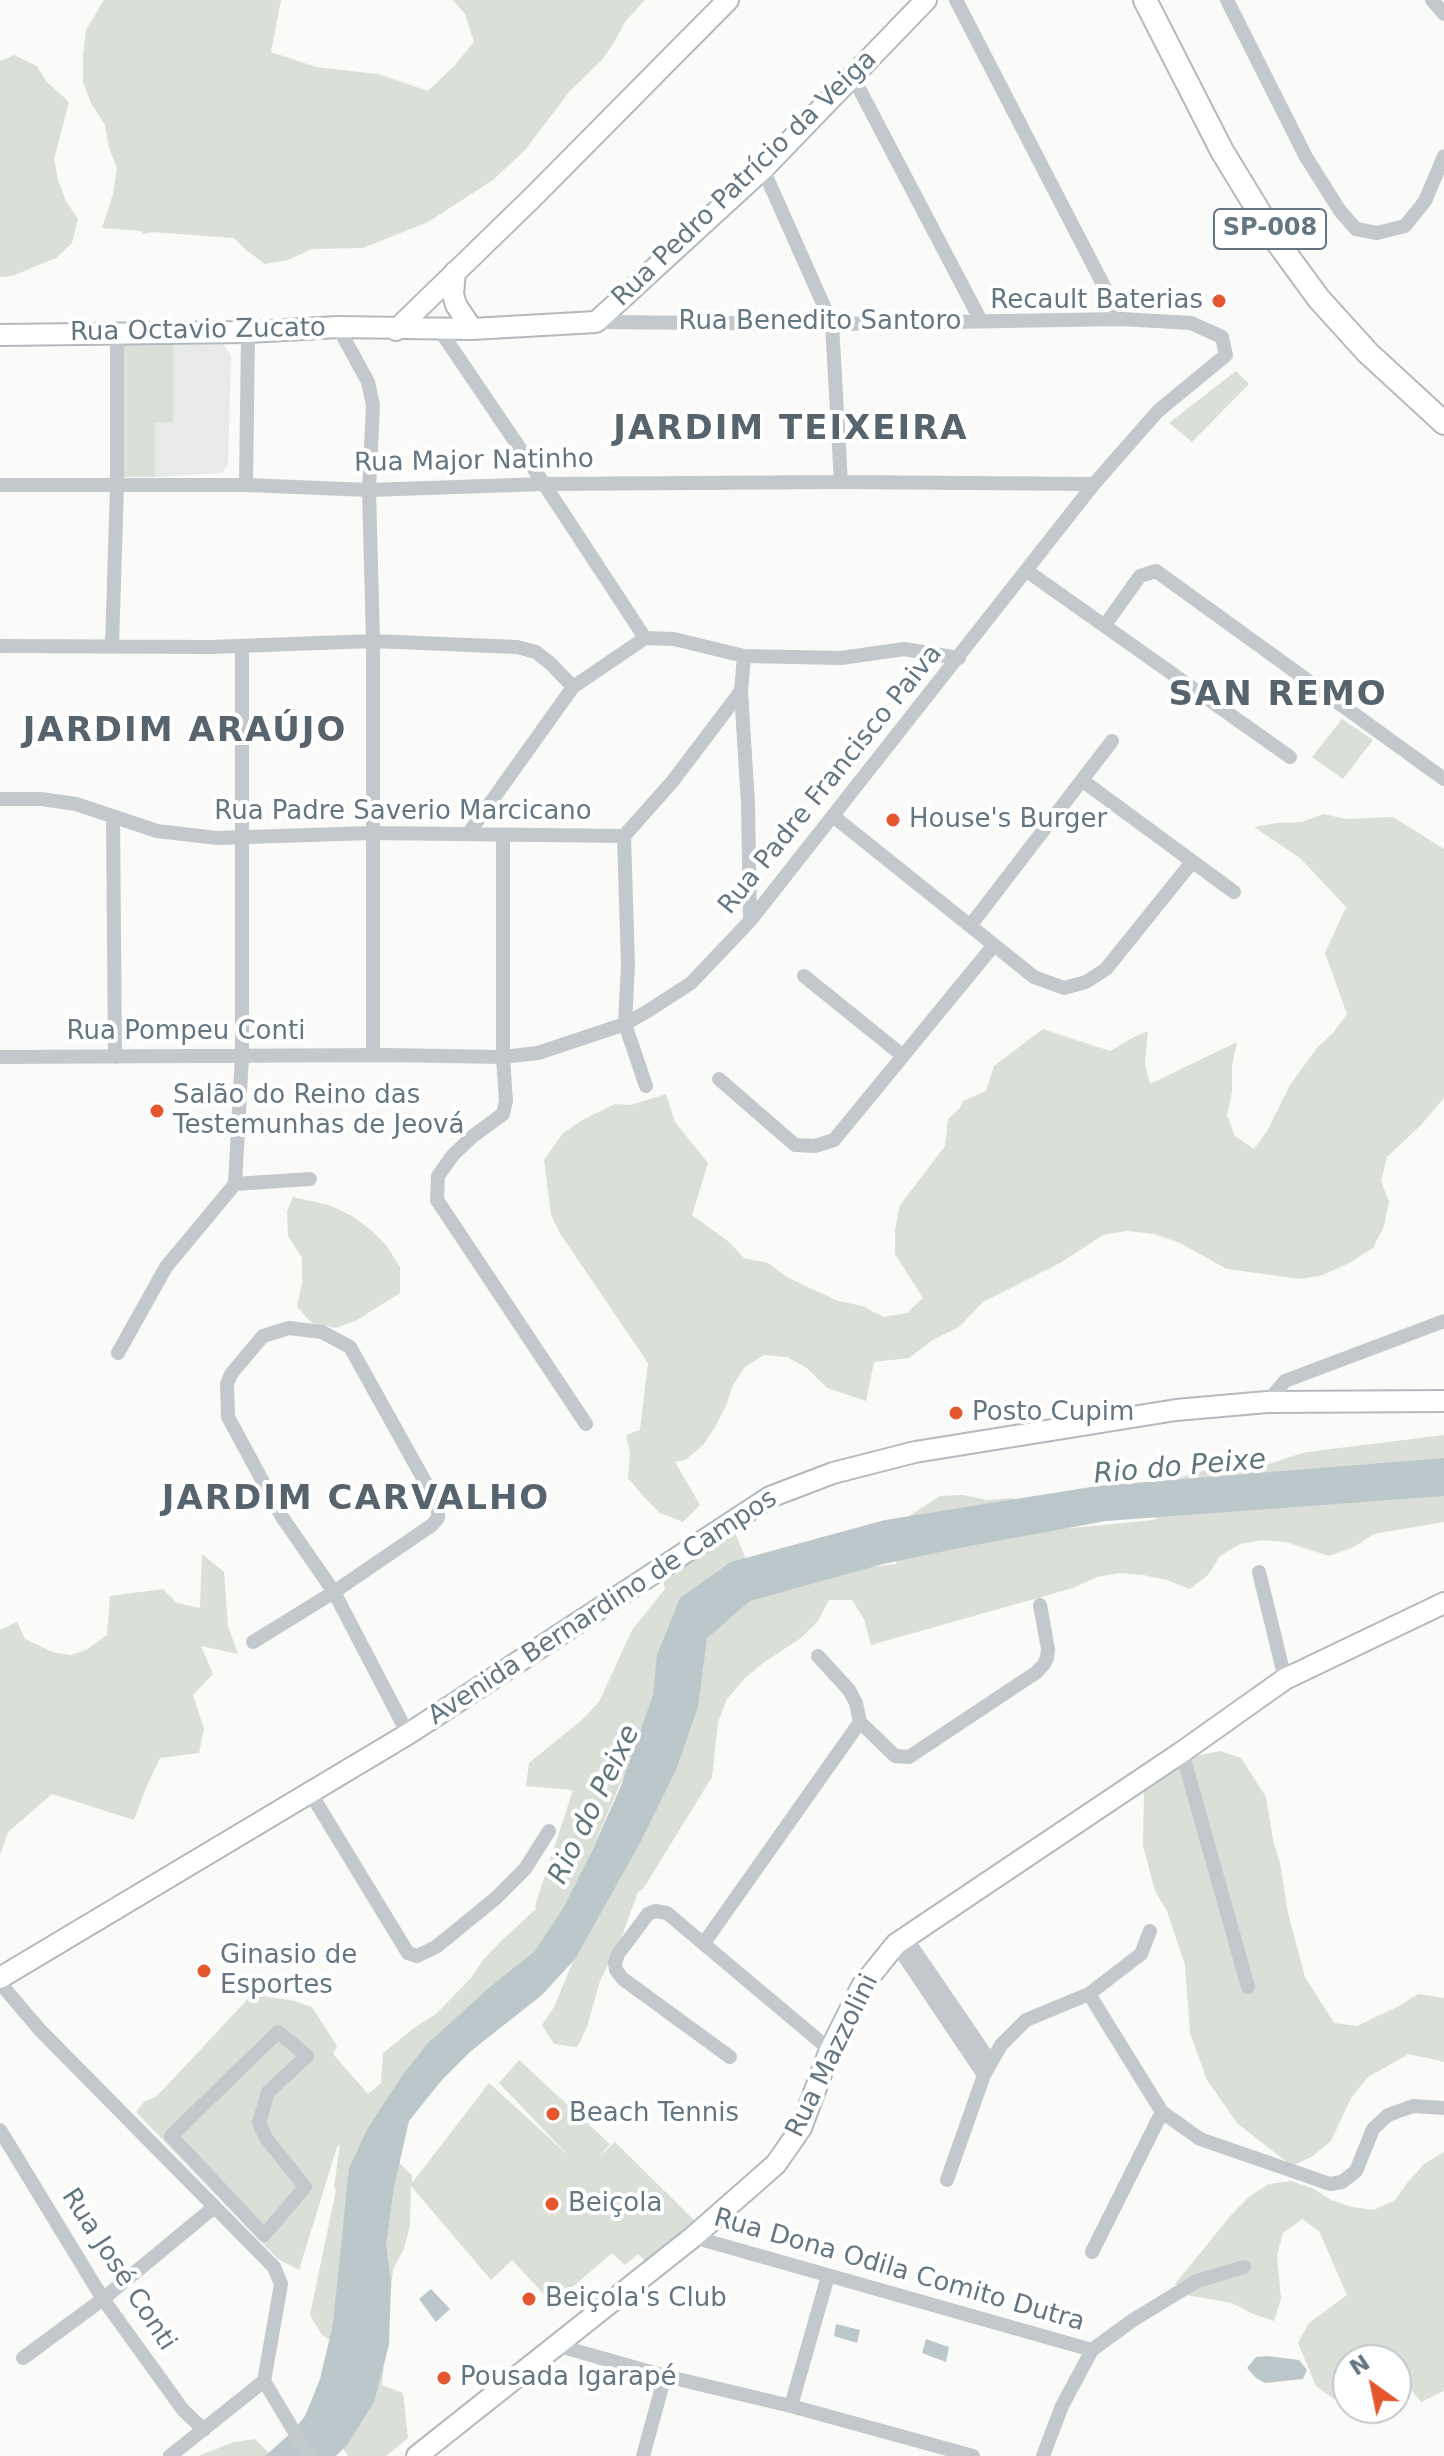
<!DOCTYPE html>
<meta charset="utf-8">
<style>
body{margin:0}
#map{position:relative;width:1444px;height:2456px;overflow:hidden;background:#fafaf8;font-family:"DejaVu Sans",sans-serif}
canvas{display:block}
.north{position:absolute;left:1332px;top:2344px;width:80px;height:80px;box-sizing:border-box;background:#fff;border:2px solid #c1c8cd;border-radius:50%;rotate:327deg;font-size:22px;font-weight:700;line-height:32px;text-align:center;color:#657683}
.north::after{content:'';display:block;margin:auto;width:28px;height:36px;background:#e4572e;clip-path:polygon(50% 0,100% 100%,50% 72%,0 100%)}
</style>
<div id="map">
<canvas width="1444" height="2456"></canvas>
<div class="north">N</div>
</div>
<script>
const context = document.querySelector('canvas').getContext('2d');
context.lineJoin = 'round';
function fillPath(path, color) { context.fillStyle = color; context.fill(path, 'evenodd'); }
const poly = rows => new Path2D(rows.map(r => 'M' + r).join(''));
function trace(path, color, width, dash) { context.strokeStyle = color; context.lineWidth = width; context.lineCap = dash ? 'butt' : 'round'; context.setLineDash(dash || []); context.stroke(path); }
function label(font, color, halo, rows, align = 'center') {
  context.font = font + ' "DejaVu Sans",sans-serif'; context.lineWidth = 8; context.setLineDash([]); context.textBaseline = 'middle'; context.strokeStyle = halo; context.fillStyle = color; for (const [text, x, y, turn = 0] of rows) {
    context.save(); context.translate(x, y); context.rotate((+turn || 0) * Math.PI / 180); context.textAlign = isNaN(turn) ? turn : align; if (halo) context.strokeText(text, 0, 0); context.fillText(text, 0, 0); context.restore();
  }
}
fillPath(poly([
 [223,344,231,355,228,464,222,473,155,477,155,422,173,421,173,345]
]), '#e8e9e9');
fillPath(poly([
 [104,0,281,0,271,52,316,67,378,74,428,91,455,65,474,42,465,14,453,0,645,0,625,22,615,41,602,60,570,91,525,150,493,180,428,222,363,248,312,249,288,260,265,264,246,250,234,238,152,232,143,234,141,231,102,228,113,194,117,168,109,148,105,125,91,103,83,82,83,57,86,30],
 [14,55,37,66,46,81,69,102,54,159,58,180,66,201,78,219,72,243,56,258,12,276,0,277,0,61],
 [122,345,173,345,173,422,155,423,155,477,122,477],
 [1236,371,1249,384,1192,442,1169,423],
 [1342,719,1373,740,1343,779,1312,757],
 [1323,814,1346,819,1393,817,1444,849,1444,1098,1422,1124,1387,1157,1381,1181,1389,1202,1384,1226,1373,1248,1351,1262,1323,1275,1300,1279,1227,1269,1180,1243,1154,1234,1126,1231,1103,1235,1060,1263,983,1302,959,1327,931,1341,909,1358,874,1362,866,1401,827,1388,807,1368,787,1357,764,1355,745,1367,733,1385,726,1406,715,1427,703,1445,685,1460,675,1462,700,1505,683,1522,660,1513,643,1496,628,1478,630,1453,626,1435,640,1430,648,1363,561,1235,551,1215,544,1160,563,1133,584,1119,615,1104,631,1105,666,1094,675,1122,708,1163,692,1215,729,1242,744,1258,768,1263,787,1277,810,1288,838,1301,862,1306,884,1317,907,1313,923,1298,895,1254,895,1229,900,1205,945,1146,948,1119,960,1108,963,1101,986,1091,994,1066,1043,1029,1110,1051,1132,1038,1148,1031,1145,1063,1150,1084,1237,1042,1232,1066,1232,1092,1227,1115,1235,1136,1254,1149,1267,1131,1290,1085,1317,1048,1333,1033,1347,1014,1325,953,1346,907,1300,858,1254,827,1277,823,1302,822],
 [293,1197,329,1205,352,1216,371,1230,386,1245,400,1267,400,1293,357,1320,336,1328,312,1323,297,1307,302,1283,302,1258,288,1236,287,1211],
 [1444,1435,1444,1522,1374,1534,1352,1548,1329,1556,1286,1542,1262,1540,1240,1544,1220,1556,1208,1575,1190,1589,1167,1580,1143,1575,1119,1573,1097,1577,1073,1588,871,1645,864,1619,852,1600,829,1600,818,1621,801,1638,763,1663,745,1678,727,1699,718,1722,712,1777,643,1889,638,1892,622,1936,600,1981,587,2027,577,2047,554,2044,542,2025,554,2007,654,1766,622,1780,556,1934,423,2063,395,2159,412,2175,412,2183,489,2083,569,2156,499,2083,519,2060,610,2144,599,2157,615,2142,697,2223,649,2265,638,2254,625,2265,612,2253,553,2304,512,2260,491,2280,411,2186,410,2225,404,2249,393,2269,382,2385,403,2393,408,2438,386,2456,348,2456,337,2438,341,2347,322,2335,310,2315,336,2190,334,2187,340,2144,337,2147,299,2270,278,2259,136,2112,144,2102,157,2096,246,2001,254,1990,268,1997,291,2000,312,2007,337,2046,333,2054,368,2094,381,2083,383,2053,414,2028,436,2014,471,1978,483,1960,500,1942,536,1909,535,1906,573,1790,526,1786,529,1763,583,1719,599,1702,632,1630,665,1589,663,1579,681,1561,722,1535,736,1535,746,1559,780,1577,896,1564,901,1521,940,1496,963,1495,987,1500,1012,1498,1033,1508,1048,1526,1072,1528,1153,1520,1156,1519,1161,1495,1178,1478,1206,1470,1231,1471,1257,1468,1302,1453,1323,1450],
 [202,1554,224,1572,228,1626,238,1654,201,1646,213,1674,193,1695,204,1729,199,1753,160,1758,145,1790,134,1820,52,1794,8,1832,0,1855,0,1630,17,1622,25,1639,52,1652,70,1655,86,1650,107,1635,110,1596,163,1589,177,1603,200,1608],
 [1220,1751,1241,1758,1266,1797,1273,1840,1280,1863,1288,1913,1305,1977,1334,2023,1357,2026,1399,2006,1418,1994,1444,1998,1444,2062,1409,2054,1368,2077,1351,2098,1331,2141,1313,2156,1292,2166,1237,2123,1207,2080,1190,2033,1185,1965,1167,1911,1155,1891,1143,1845,1144,1791,1196,1756],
 [1444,2152,1444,2390,1442,2392,1421,2402,1396,2371,1396,2360,1348,2360,1348,2390,1334,2399,1316,2386,1298,2343,1309,2323,1347,2295,1319,2231,1302,2219,1283,2233,1277,2255,1281,2299,1274,2321,1253,2314,1232,2303,1186,2295,1175,2284,1231,2215,1250,2196,1269,2184,1291,2181,1312,2188,1331,2200,1352,2207,1374,2210,1395,2200,1408,2182,1424,2164],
 [255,2439,272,2456,198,2456,234,2442]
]), '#dadfd7');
fillPath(poly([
 [1444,1458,1444,1496,1106,1521,964,1547,883,1564,750,1601,707,1638,698,1707,676,1770,641,1841,575,1959,542,1995,471,2051,442,2080,409,2121,394,2187,386,2244,391,2284,389,2345,374,2402,347,2445,336,2456,265,2456,292,2432,305,2416,320,2379,333,2324,349,2168,369,2126,402,2076,427,2044,490,1987,535,1951,564,1907,591,1853,621,1786,653,1695,657,1655,680,1598,731,1562,885,1520,1097,1486],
 [431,2289,450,2309,436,2322,419,2299],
 [836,2324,860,2330,857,2343,834,2336],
 [926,2339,949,2347,946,2362,922,2353],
 [1267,2356,1299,2360,1307,2370,1303,2379,1265,2383,1256,2378,1247,2368,1256,2357]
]), '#bbc7cb');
const secondary = poly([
 [455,272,453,294,456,305,472,329],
 [396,330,534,196,728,0],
 [0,335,248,332,338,327,472,329,596,322,763,169,926,0],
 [0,1978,408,1734,770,1497,833,1473,915,1452,1176,1410,1267,1402,1444,1401],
 [417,2456,693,2237,776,2164,801,2128,830,2050,862,1986,896,1944,1182,1752,1285,1679,1444,1603]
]);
const primary = poly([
 [1145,0,1222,151,1278,243,1319,299,1368,353,1444,423]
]);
trace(secondary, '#b3babf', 24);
trace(primary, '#b5babe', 26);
trace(poly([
 [956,0,1121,319],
 [1227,0,1306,157,1340,211,1356,229,1377,233,1405,226,1425,201,1444,156],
 [1432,0,1444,14],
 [853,77,981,321],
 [763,169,832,324,841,482],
 [338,327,368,382,373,405,369,490,373,641,373,1055],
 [439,329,544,484,645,638],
 [0,485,246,485,369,490,544,484,841,482,1094,484],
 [246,485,248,332],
 [1027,571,1290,757],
 [1105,625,1140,576,1156,571,1444,779],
 [0,646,211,647,373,641,517,647,536,652,551,664,573,687],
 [112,646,117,485,117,333],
 [744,656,741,691,748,804,750,921],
 [1083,781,1234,892],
 [0,799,41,799,76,804,157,831,217,838,372,833,624,836,672,782,741,691],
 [833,816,1034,977,1064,988,1086,982,1106,969,1192,862],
 [113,817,115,1057],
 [468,834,573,687,645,638,674,639,744,656,841,658,904,649,959,658],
 [503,835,503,1057,506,1101,503,1114,473,1136,453,1155,438,1176,437,1200,586,1424],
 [624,836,628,965,625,1024,646,1086],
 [970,926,1112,741],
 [804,976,902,1055],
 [0,1057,387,1055,503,1057,538,1053,625,1024,648,1011,691,983,750,921,1094,484,1158,411,1226,355,1222,337,1191,323,1121,319,832,324,596,322],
 [719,1079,795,1145,815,1146,834,1140,994,945],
 [235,1184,242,1056,242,646],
 [118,1353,166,1267,235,1184,310,1179],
 [1267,1402,1285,1381,1444,1321],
 [1259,1572,1285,1679],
 [253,1642,334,1592,432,1525,438,1518,438,1505,350,1347,322,1332,289,1328,263,1336,231,1374,227,1384,228,1417,282,1517,334,1592,408,1734],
 [818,1656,849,1690,856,1703,860,1722,895,1756,909,1757,1037,1672,1044,1664,1047,1658,1048,1649,1040,1605],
 [1182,1752,1248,1987],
 [311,1794,403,1945,408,1953,417,1956,436,1947,496,1898,525,1869,549,1831],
 [906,1938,990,2061],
 [704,1943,860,1722],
 [896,1944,984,2075],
 [0,1983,40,2030,274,2267,281,2284,264,2381],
 [1089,1994,1162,2112,1200,2139,1330,2184,1342,2182,1356,2171,1373,2129,1388,2115,1413,2106,1444,2108],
 [278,2032,307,2056,268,2092,259,2123,266,2138,305,2187,264,2235,171,2136,278,2032],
 [730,2057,623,1979,616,1970,615,1963,618,1954,648,1914,655,1911,667,1913,830,2050],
 [0,2130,103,2299,183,2410,204,2430],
 [947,2180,984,2075,1001,2045,1026,2020,1089,1994,1141,1954,1150,1931],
 [693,2237,1092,2350],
 [1092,2252,1162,2112],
 [559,2346,665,2376,791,2406,973,2456],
 [23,2358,103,2299,213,2208],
 [264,2381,309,2456],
 [791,2406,828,2276],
 [170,2456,264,2381],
 [643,2456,665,2376],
 [1043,2456,1062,2406,1092,2350,1133,2320,1197,2281,1244,2267]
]), '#c3c8cc', 14);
trace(secondary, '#fff', 20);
trace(primary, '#fff', 22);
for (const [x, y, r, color] of [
 [1219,301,8,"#e4572e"],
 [893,820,8,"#e4572e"],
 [157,1111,8,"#e4572e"],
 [956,1413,8,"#e4572e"],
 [204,1971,8,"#e4572e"],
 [553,2114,8,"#e4572e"],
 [552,2204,8,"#e4572e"],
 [529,2299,8,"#e4572e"],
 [444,2378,8,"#e4572e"]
]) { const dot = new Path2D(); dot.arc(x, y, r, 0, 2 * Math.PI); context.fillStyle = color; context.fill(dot); trace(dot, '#fff', 3); }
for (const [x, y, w] of [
 [1270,229,112]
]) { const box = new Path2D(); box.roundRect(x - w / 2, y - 20, w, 40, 6); context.fillStyle = '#fff'; context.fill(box); trace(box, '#657683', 2); }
label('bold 24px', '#657683', null, [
 ["SP-008",1270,229]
]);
label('26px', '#657683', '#fff', [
 ["Rua Pedro Patrício da Veiga",745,179,-44],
 ["Rua Benedito Santoro",820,322],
 ["Rua Octavio Zucato",198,331,-1],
 ["Rua Major Natinho",474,462,-1],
 ["Rua Padre Francisco Paiva",831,780,-51],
 ["Rua Padre Saverio Marcicano",403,812],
 ["Rua Pompeu Conti",186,1032],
 ["Avenida Bernardino de Campos",603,1608,-33],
 ["Rua Mazzolini",833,2056,-64],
 ["Rua José Conti",118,2270,57],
 ["Rua Dona Odila Comito Dutra",899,2271,16]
]);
label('26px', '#657683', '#fff', [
 ["Recault Baterias",1203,301,"right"],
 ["House's Burger",909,820],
 ["Salão do Reino das",173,1096],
 ["Testemunhas de Jeová",173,1126],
 ["Posto Cupim",972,1413],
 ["Ginasio de",220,1956],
 ["Esportes",220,1986],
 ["Beach Tennis",569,2114],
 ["Beiçola",568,2204],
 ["Beiçola's Club",545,2299],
 ["Pousada Igarapé",460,2378]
], 'left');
label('italic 28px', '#60757c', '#fff', [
 ["Rio do Peixe",1180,1468,-5],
 ["Rio do Peixe",595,1805,-64]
]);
context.letterSpacing = '2px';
label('bold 34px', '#57646e', '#fff', [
 ["JARDIM TEIXEIRA",791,430],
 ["SAN REMO",1278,696],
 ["JARDIM ARAÚJO",185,732],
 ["JARDIM CARVALHO",356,1500]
]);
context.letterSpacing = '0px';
</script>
